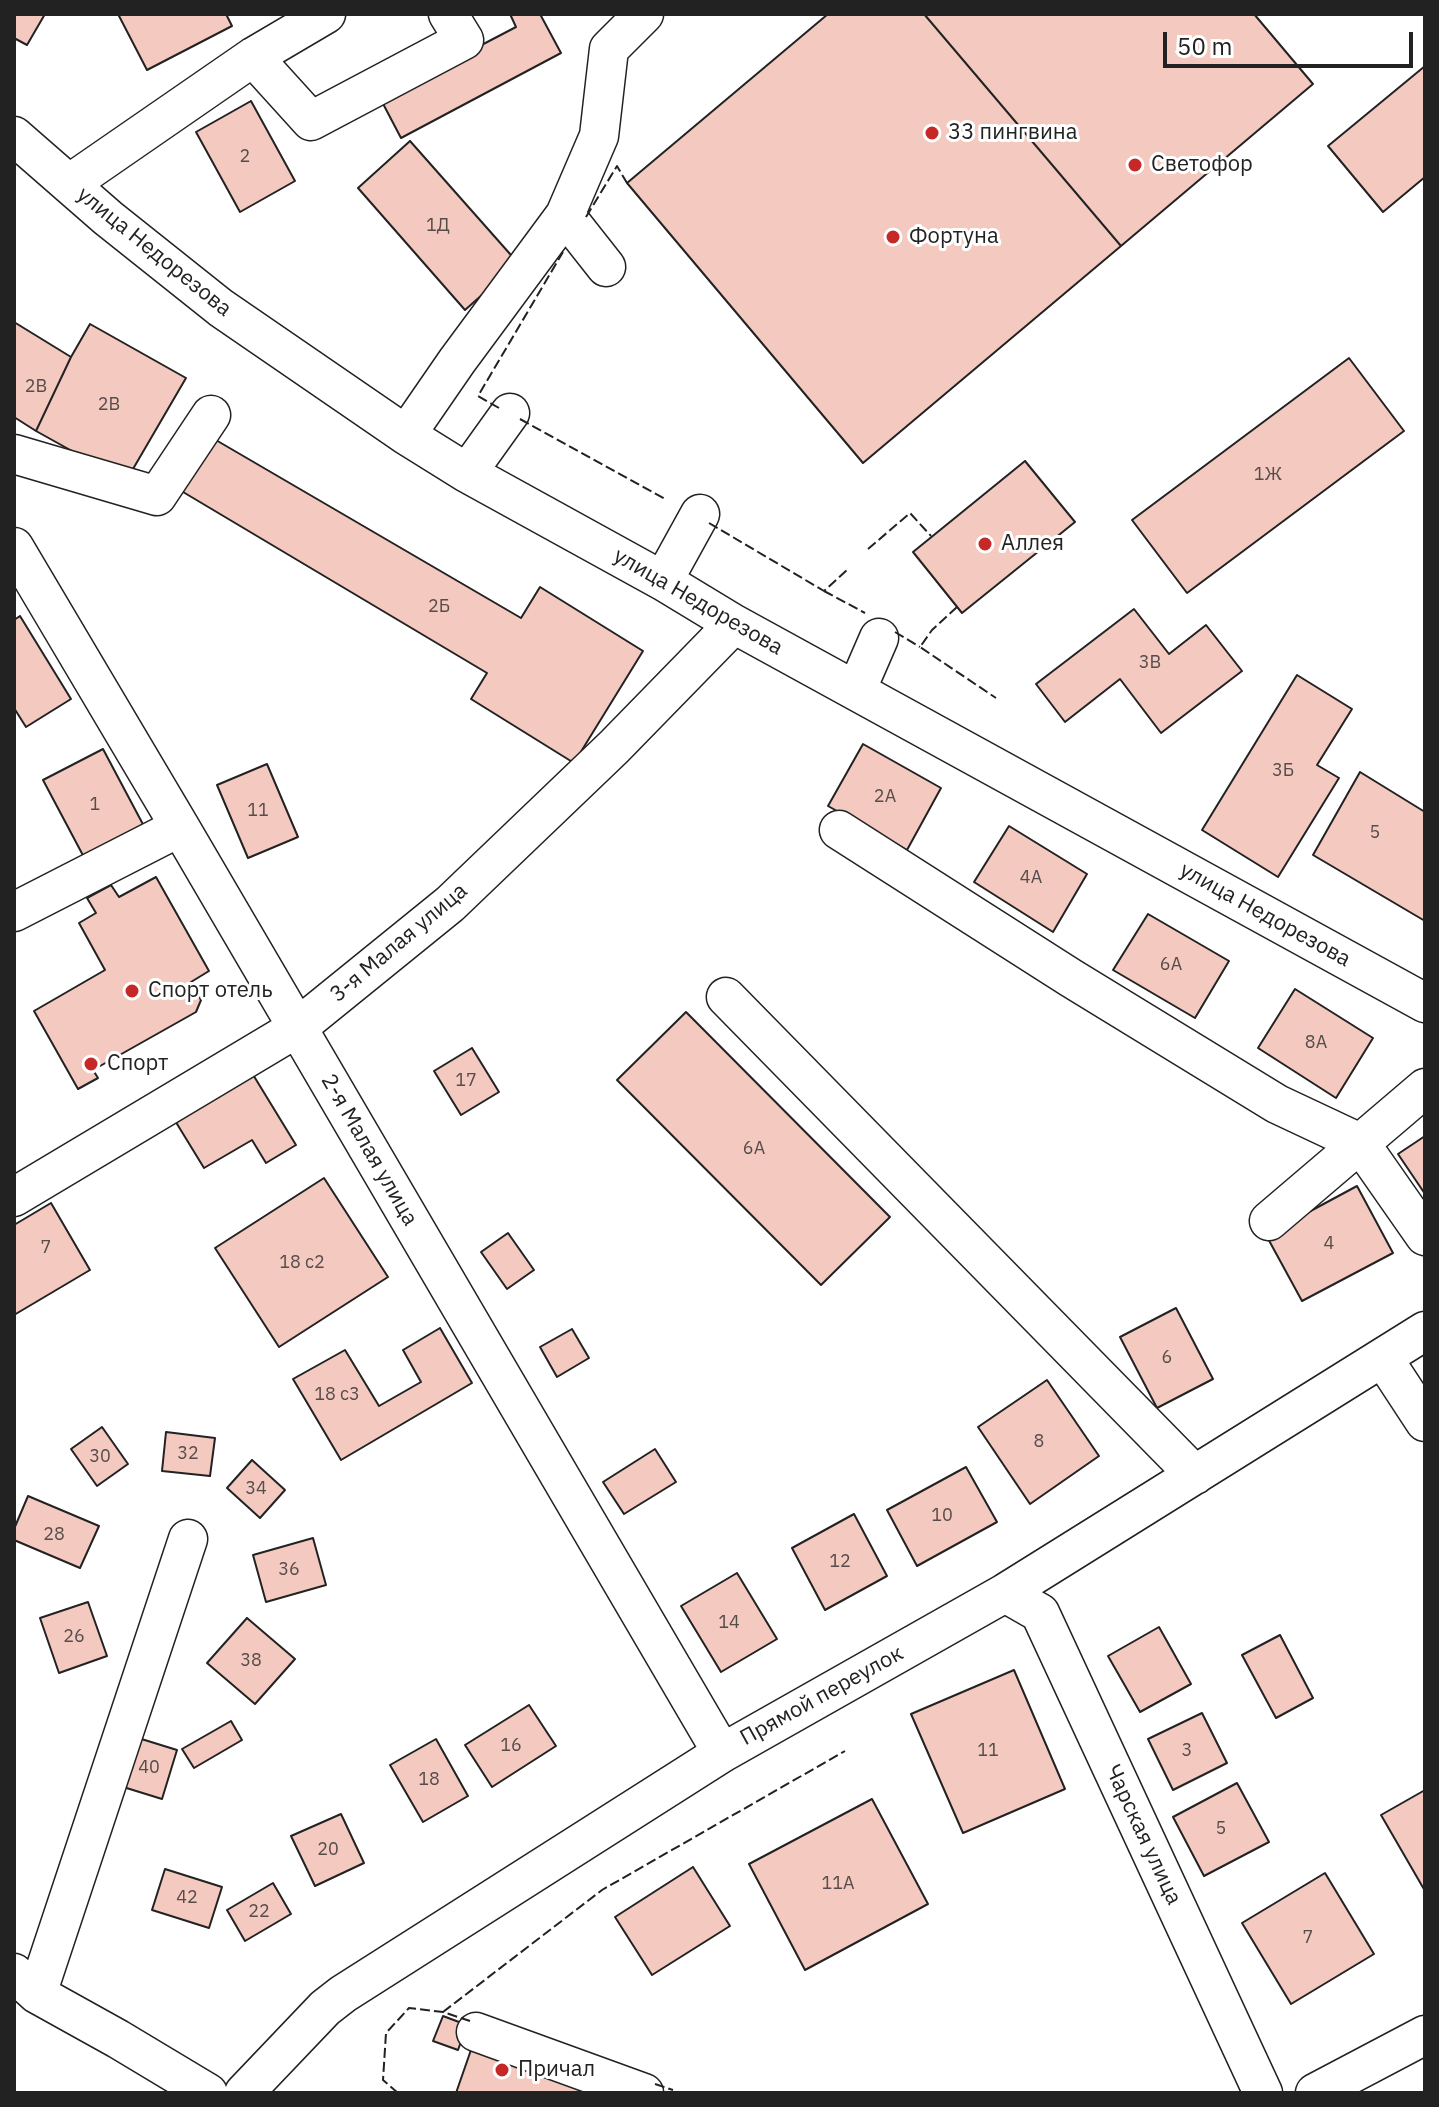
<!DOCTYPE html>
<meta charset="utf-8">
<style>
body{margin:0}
#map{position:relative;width:1439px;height:2107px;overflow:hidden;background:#fff;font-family:"IBM Plex Sans",sans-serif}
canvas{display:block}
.frame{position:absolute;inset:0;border:16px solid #222;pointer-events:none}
.scale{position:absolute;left:1163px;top:32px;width:250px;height:36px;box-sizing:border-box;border:4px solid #222;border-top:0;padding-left:10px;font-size:24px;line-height:28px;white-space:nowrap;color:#222;-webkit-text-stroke:6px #fff;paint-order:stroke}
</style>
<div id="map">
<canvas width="1439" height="2107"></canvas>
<div class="frame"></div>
<div class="scale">50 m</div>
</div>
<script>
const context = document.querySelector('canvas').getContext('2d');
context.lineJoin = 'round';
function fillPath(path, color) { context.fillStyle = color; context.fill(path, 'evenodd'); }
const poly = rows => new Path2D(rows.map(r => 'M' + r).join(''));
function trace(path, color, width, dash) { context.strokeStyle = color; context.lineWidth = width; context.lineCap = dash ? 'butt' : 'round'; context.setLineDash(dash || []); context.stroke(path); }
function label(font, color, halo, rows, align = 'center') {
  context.font = font + ' "IBM Plex Sans",sans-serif'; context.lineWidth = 6; context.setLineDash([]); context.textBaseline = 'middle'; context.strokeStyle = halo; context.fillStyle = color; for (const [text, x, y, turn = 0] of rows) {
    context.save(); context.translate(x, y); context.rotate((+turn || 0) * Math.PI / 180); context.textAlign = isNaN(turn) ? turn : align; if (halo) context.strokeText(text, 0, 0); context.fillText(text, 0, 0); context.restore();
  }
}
const building = poly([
 [14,14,45,14,27,45,14,38,14,14],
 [118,14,226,14,232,26,147,70,118,14],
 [510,14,540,14,561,53,401,138,380,98,516,27,510,14],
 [828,14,924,14,1121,246,863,463,627,183,828,14],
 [924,14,1254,14,1313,84,1121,246,924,14],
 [1425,66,1425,177,1383,212,1328,146,1425,66],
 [251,101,295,181,240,212,196,132,251,101],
 [410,141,518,263,465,310,358,188,410,141],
 [14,322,71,357,36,431,14,417,14,322],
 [90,324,186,378,126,481,36,431,71,357,90,324],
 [1349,358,1404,431,1187,593,1132,520,1349,358],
 [209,436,521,618,540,587,643,651,574,763,471,699,487,673,178,489,209,436],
 [1025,461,1075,522,962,613,913,552,1025,461],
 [1134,609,1169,654,1206,625,1242,671,1161,733,1120,679,1065,722,1036,684,1134,609],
 [20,616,71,699,26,727,14,708,14,620,20,616],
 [1297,675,1352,709,1317,765,1339,778,1278,877,1202,830,1297,675],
 [863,744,941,788,907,850,828,806,863,744],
 [103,749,146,830,86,861,43,780,103,749],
 [267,764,298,837,248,858,217,785,267,764],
 [1360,772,1425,812,1425,921,1313,855,1360,772],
 [1009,826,1087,874,1053,932,974,882,1009,826],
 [156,877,209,971,191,982,201,1000,196,1012,93,1070,98,1078,78,1089,34,1011,105,970,79,923,96,913,87,898,111,885,119,897,156,877],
 [1148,914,1229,961,1195,1018,1113,970,1148,914],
 [1295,989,1373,1038,1336,1098,1258,1048,1295,989],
 [686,1012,890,1217,821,1285,617,1080,686,1012],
 [472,1048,499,1092,461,1115,434,1071,472,1048],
 [252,1073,296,1145,266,1163,252,1140,204,1168,174,1119,252,1073],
 [1425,1136,1425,1194,1398,1154,1425,1136],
 [324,1178,388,1277,279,1347,215,1248,324,1178],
 [1357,1186,1393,1253,1302,1301,1266,1235,1357,1186],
 [51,1203,90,1270,14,1315,14,1225,51,1203],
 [508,1233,534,1270,507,1289,481,1252,508,1233],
 [1176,1308,1213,1379,1157,1408,1120,1337,1176,1308],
 [440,1328,472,1383,341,1460,293,1379,345,1350,379,1406,421,1382,403,1350,440,1328],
 [572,1329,589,1358,557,1377,540,1347,572,1329],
 [1047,1380,1099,1456,1030,1504,978,1427,1047,1380],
 [102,1427,128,1464,97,1486,71,1449,102,1427],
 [166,1432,215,1438,210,1476,162,1471,166,1432],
 [655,1449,676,1482,624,1514,603,1482,655,1449],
 [252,1460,285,1490,260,1518,227,1488,252,1460],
 [966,1467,997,1522,917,1566,887,1510,966,1467],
 [28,1496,99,1526,80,1568,14,1540,14,1529,28,1496],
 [854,1514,887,1576,825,1610,792,1548,854,1514],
 [313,1538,326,1585,266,1602,253,1555,313,1538],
 [737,1573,777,1639,721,1672,681,1606,737,1573],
 [88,1602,107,1656,59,1673,40,1618,88,1602],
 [247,1618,295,1659,255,1704,207,1663,247,1618],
 [1159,1627,1191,1684,1140,1712,1108,1656,1159,1627],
 [1280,1635,1313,1698,1276,1718,1242,1655,1280,1635],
 [1014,1670,1065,1789,963,1833,911,1714,1014,1670],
 [529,1705,556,1746,492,1787,465,1745,529,1705],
 [1202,1713,1227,1763,1173,1790,1148,1739,1202,1713],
 [231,1721,242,1740,194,1768,182,1749,231,1721],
 [135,1737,177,1750,162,1799,120,1786,135,1737],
 [436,1739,468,1796,423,1822,390,1765,436,1739],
 [1237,1783,1269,1842,1204,1876,1173,1817,1237,1783],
 [1425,1790,1425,1891,1381,1815,1425,1790],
 [872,1799,928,1904,805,1970,749,1864,872,1799],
 [341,1814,364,1863,315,1886,291,1836,341,1814],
 [693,1867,730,1926,652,1975,615,1917,693,1867],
 [165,1869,222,1887,209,1928,152,1910,165,1869],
 [1325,1873,1374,1954,1291,2004,1242,1923,1325,1873],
 [273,1883,291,1914,245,1941,227,1910,273,1883],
 [443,2016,467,2025,458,2050,433,2041,443,2016],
 [472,2047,608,2093,456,2093,472,2047]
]);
fillPath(building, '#f3c9c0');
trace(building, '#222', 2);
const minor = poly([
 [253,57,311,121,464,40,448,14],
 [14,136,108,218,221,308,406,435,467,473,663,581,734,624,1425,1003],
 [69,184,253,57,326,14],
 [606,267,565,215,599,136,609,49,644,14],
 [406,435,457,361,565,215],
 [14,454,157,496,211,415],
 [467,473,510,413],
 [14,547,180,827,722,1753],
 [663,581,700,514],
 [856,691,879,638],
 [839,830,1071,978,1277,1104,1360,1143,1425,1236],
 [14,912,180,827],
 [726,997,1195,1475],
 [14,1197,297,1028,450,904,614,747,734,624],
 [1269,1221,1425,1088],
 [1383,1358,1425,1422],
 [1005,1593,1040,1613,1263,2093],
 [14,1973,37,1994,118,2039,208,2093],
 [37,1994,188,1539],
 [476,2032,644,2093],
 [244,2093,325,2008,343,1994,722,1753,1005,1593,1425,1331],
 [1315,2093,1425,2035]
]);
trace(minor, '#222', 41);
trace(minor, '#fff', 38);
trace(poly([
 [586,217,617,166,627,183],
 [499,408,478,396,563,252],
 [520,419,667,500],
 [709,523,824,591,847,570],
 [868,549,910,513,931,536],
 [824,591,865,613],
 [957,607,932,630,920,647,996,698],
 [895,632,920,647],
 [443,2012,602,1890,845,1751],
 [655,2084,673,2090],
 [398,2093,383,2080,386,2033,409,2008,443,2012,470,2021]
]), '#222', 2, [10, 4]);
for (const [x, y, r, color] of [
 [932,133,8,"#c62828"],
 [1135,165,8,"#c62828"],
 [893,237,8,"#c62828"],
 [985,544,8,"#c62828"],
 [132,991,8,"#c62828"],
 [91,1064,8,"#c62828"],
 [502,2070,8,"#c62828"]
]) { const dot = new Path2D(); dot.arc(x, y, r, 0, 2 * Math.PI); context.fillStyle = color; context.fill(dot); trace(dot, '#fff', 3); }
label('18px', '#564c4a', null, [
 ["2",245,157],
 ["1Д",438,226],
 ["2В",36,387],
 ["2В",109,405],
 ["1Ж",1268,475],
 ["2Б",439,607],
 ["3В",1150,663],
 ["3Б",1283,771],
 ["2А",885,797],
 ["1",95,805],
 ["11",258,811],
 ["5",1375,833],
 ["4А",1031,878],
 ["6А",1171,965],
 ["8А",1316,1043],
 ["17",466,1081],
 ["6А",754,1149],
 ["4",1329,1244],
 ["7",46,1248],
 ["18 с2",302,1263],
 ["6",1167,1358],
 ["18 с3",337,1395],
 ["8",1039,1442],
 ["32",188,1454],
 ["30",100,1457],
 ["34",256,1489],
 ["10",942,1516],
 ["28",54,1535],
 ["12",840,1562],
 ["36",289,1570],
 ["14",729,1623],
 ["26",74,1637],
 ["38",251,1661],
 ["16",511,1746],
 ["11",988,1751],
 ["3",1187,1751],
 ["40",149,1768],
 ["18",429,1780],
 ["5",1221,1829],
 ["20",328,1850],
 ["11А",838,1884],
 ["42",187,1898],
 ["22",259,1912],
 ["7",1308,1938]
]);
label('22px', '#222', '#fff', [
 ["33 пингвина",948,133],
 ["Светофор",1151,165],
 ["Фортуна",909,237],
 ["Аллея",1001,544],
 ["Спорт отель",148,991],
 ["Спорт",107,1064],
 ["Причал",518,2070]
], 'left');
label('22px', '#222', '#fff', [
 ["улица Недорезова",154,252,39],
 ["улица Недорезова",698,602,30],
 ["улица Недорезова",1265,915,29],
 ["3-я Малая улица",399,943,-40],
 ["2-я Малая улица",369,1150,60],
 ["Прямой переулок",822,1696,-29],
 ["Чарская улица",1143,1835,65]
]);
</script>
